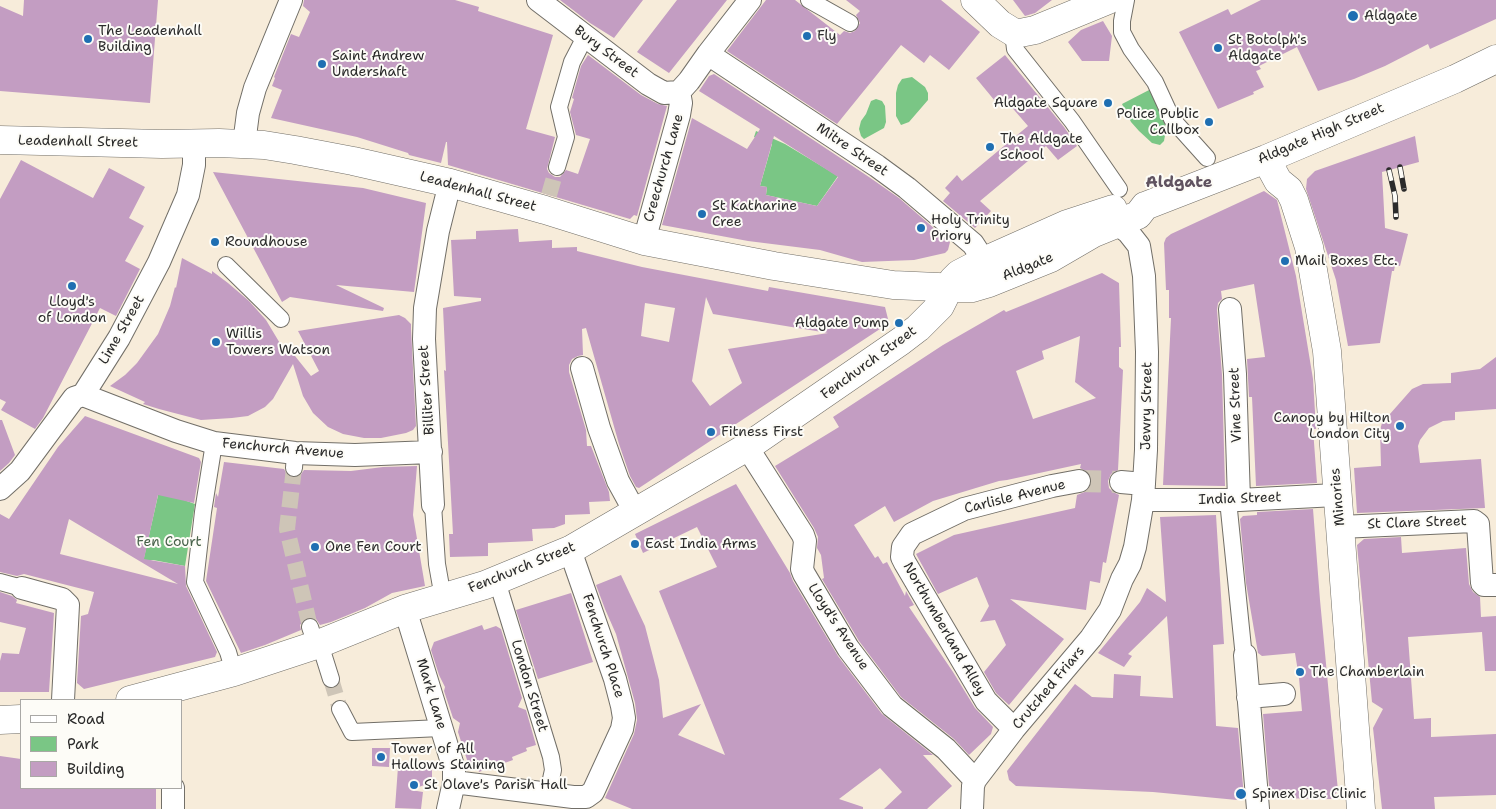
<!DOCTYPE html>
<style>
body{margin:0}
#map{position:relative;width:1496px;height:809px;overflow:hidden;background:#f7ecda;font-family:"Shantell Sans",sans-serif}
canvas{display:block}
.legend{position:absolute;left:20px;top:699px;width:162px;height:90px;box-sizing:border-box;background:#fdfcf7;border:1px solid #a9a8a5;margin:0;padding:6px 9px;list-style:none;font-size:15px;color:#2b2b2b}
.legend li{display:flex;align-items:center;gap:10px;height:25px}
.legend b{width:25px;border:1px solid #a9a8a5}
</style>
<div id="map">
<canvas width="1496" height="809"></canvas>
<ul class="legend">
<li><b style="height:6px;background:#fff"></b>Road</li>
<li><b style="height:14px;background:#7ac685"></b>Park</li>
<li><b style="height:14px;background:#c39dc2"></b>Building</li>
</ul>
</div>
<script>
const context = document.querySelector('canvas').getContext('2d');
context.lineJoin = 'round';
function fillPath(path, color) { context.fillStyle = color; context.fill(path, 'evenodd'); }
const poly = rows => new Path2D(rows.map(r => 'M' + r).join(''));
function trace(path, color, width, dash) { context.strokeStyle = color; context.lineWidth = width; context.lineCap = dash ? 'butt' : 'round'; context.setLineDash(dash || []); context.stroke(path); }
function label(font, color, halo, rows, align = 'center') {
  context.font = font + ' "Shantell Sans",sans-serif'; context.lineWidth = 4; context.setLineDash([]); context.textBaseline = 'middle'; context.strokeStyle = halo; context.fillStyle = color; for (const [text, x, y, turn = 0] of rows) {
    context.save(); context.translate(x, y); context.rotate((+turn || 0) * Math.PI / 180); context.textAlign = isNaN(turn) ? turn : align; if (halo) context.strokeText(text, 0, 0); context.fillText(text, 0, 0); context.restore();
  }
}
fillPath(poly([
 [912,77,925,87,928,93,928,100,909,122,901,125,896,116,896,93,898,85,902,79],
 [1151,89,1164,119,1166,130,1164,141,1160,145,1152,143,1139,131,1131,122,1122,104],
 [876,99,882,101,885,106,886,122,884,128,864,139,861,136,859,129,861,121,866,114,871,101],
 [756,131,785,144,838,176,817,206,766,195,767,187,760,186,772,144,754,137],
 [159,491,195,504,185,566,153,560,143,562]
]), '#7ac685');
fillPath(poly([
 [24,0,158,0,150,103,0,91,0,6,23,16],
 [304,0,455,0,479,7,478,11,553,35,526,129,555,137,547,169,549,173,555,177,560,177,566,170,578,174,590,139,576,135,570,112,574,99,572,98,581,66,588,55,641,95,658,104,667,106,637,216,634,215,630,219,448,165,447,142,446,142,441,163,409,155,408,153,357,137,271,118,282,90,272,86,275,78,274,77,291,34,299,37,310,12,303,6],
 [560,0,643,0,614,38,590,23],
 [677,0,727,0,669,73,637,52],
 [766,0,795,0,840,35,844,31,850,33,855,31,860,23,856,15,860,11,846,0,941,0,980,32,949,70,930,55,924,63,901,45,837,124,727,51],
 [1013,0,1052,0,1035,13,1025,16],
 [1261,0,1496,0,1496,19,1430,49,1428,44,1385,66,1354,79,1318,91,1297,47,1259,66,1261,69,1256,71,1264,87,1253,92,1254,94,1218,109,1179,32,1228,9,1231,15],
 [1103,21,1112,36,1109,61,1082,61,1068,42,1081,30],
 [1005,55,1064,127,1077,146,1058,160,1046,146,980,201,991,211,975,228,943,201,950,193,945,188,957,175,962,181,1028,126,1002,96,995,101,976,78],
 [714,74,869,177,899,198,950,242,948,250,945,253,914,260,862,262,820,250,748,241,662,225,692,118,747,149,760,129,699,91,709,76],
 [774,136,838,177,817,206,766,195,767,187,760,186],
 [1415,136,1419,162,1382,172,1385,228,1408,234,1400,266,1395,265,1394,271,1392,271,1380,343,1348,346,1336,280,1306,189,1307,179,1315,171],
 [21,160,93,198,109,168,145,187,129,218,144,226,125,261,140,269,116,316,100,308,43,418,35,429,1,410,6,402,0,399,0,199],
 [213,172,363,188,426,203,414,292,336,285,384,308,383,311,290,297,282,302],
 [1264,191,1277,200,1296,276,1313,379,1316,429,1313,429,1317,483,1256,486,1252,397,1249,397,1247,359,1265,357,1254,284,1221,291,1222,299,1218,303,1217,310,1222,375,1225,486,1163,485,1171,318,1169,318,1169,290,1166,290,1164,243,1166,238,1171,234],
 [518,229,519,242,552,240,552,248,577,247,577,251,642,267,768,291,769,287,885,307,889,323,639,488,636,487,630,476,619,444,586,328,582,329,583,355,578,356,572,359,569,365,569,372,586,430,587,446,591,446,609,492,610,501,589,502,590,514,565,515,565,524,554,528,532,529,533,541,488,543,488,556,450,557,449,534,453,534,444,370,446,371,443,308,481,301,481,298,454,296,451,240,476,239,476,231],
 [706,297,713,314,828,333,728,349,742,383,710,406,692,381],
 [645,303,675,308,669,342,641,336],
 [182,258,212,274,212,271,228,283,249,301,266,320,284,350,287,346,311,376,319,371,298,331,399,315,405,318,411,324,411,329,416,426,413,430,406,433,381,438,364,438,343,434,328,427,313,413,303,396,293,364,273,399,265,407,248,416,232,418,201,420,159,409,143,404,145,402,110,386,125,375,137,363,158,334,170,306,175,287,176,288],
 [1102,273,1119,283,1121,347,1119,347,1119,367,1123,370,1118,470,1111,474,1108,481,1109,488,1113,492,1119,495,1106,563,1103,562,1100,583,1090,581,1086,610,1010,599,1064,639,1009,705,996,693,984,672,1006,645,995,620,980,622,989,606,977,577,938,594,916,554,954,535,1075,508,1077,495,1087,491,1091,486,1092,479,1089,473,1080,468,1081,464,1007,480,999,481,933,501,894,522,885,506,854,525,875,558,878,556,883,564,887,562,905,596,906,591,914,605,909,607,953,672,975,708,993,727,991,734,969,755,954,739,901,697,859,641,822,579,824,578,821,555,817,548,818,537,814,528,775,466,839,427,833,417,943,345,1004,310,1006,312],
 [1080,336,1075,382,1096,398,1033,419,1016,371,1044,359,1042,351],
 [1496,357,1496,409,1455,412,1455,420,1443,421,1429,428,1420,440,1418,446,1420,463,1481,459,1485,508,1357,513,1354,468,1381,466,1380,430,1382,423,1412,389,1423,384,1451,383,1451,373,1480,369],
 [85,416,199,458,201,462,194,503,158,495,144,559,185,566,186,586,217,652,215,657,84,689,77,683,81,616,88,614,94,592,24,574,17,576,0,572,0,514,9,519,58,447],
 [69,519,178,584,60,554],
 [0,420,2,420,15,455,9,463,0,471],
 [224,462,284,469,288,476,294,478,299,477,304,470,351,471,383,467,417,466,413,515,425,586,392,593,365,608,331,622,320,625,316,619,312,617,306,618,300,625,301,630,265,645,241,653,206,581,217,508,214,507,216,493,218,497],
 [736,484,790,573,793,581,838,656,882,714,933,755,923,755,952,786,927,809,884,809,902,792,880,768,839,799,863,807,863,809,632,809,605,798,634,734,637,720,635,703,616,634,605,609,596,585,621,575,645,626,659,680,663,718,701,704,678,735,725,755,659,591,717,567,697,527,643,553,635,534],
 [1313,509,1320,600,1338,791,1331,799,1270,798,1263,714,1302,711,1299,678,1295,653,1262,656,1258,653,1246,583,1240,519,1243,516,1257,515,1257,512],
 [1216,515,1224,644,1213,645,1216,726,1238,728,1244,797,1237,800,1153,792,1016,786,1009,780,1007,771,1075,684,1092,697,1113,698,1114,674,1141,676,1140,696,1173,698,1167,616,1128,654,1132,656,1124,667,1098,653,1140,602,1147,588,1166,602,1160,517],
 [1401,537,1402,553,1466,548,1469,584,1473,592,1480,597,1481,617,1496,616,1496,671,1485,671,1482,632,1408,637,1414,719,1431,718,1431,737,1496,734,1496,795,1434,797,1435,809,1382,809,1373,728,1383,709,1372,702,1357,545,1364,539],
 [0,592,12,596,17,600,16,603,54,613,49,692,0,692,0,661,2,653,19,654,26,628,0,622],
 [571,593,593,662,538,679,516,610],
 [482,625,484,630,496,626,501,629,522,698,518,707,526,710,536,745,526,748,527,751,512,757,513,760,479,772,476,763,469,766,458,732,460,723,453,718,444,691,445,687,439,675,431,650,434,642],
 [372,748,390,748,389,767,372,766],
 [0,756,21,759,21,788,156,788,156,809,0,809],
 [398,767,432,769,432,782,411,790,423,792,421,809,395,808]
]), '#c39dc2');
trace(poly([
 [549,195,557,167],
 [294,468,287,529,310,627],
 [331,679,340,709]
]), '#cec5b7', 16, [16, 8]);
trace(poly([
 [1079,481,1121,482]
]), '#cec5b7', 22, [22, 11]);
const pedestrian = poly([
 [809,0,850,23],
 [1126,0,1122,21,1122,32,1131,49,1155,82,1172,119,1207,158],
 [1013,32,1015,49,1072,121,1119,189],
 [557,167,566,137,559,107,572,62,585,37],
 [226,265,281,319],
 [214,443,203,512,195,582,228,652,234,672],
 [294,468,295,453],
 [433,505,437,564,443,598],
 [1229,510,1243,648],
 [497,581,551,757,553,770,548,793],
 [0,582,22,588],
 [310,627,316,645],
 [320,644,331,679],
 [340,709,352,732,441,728]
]);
const minor = poly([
 [538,0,648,84,664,93,679,92],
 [708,54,877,166,907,188,973,244,984,261],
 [679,92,689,81,708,54,750,0],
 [244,144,248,113,255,88,291,0],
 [644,241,679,115,681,103,679,92],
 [1230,309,1235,374,1239,500],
 [582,368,599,428,618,481,635,512],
 [83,395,176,431,214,443,295,453,355,455,431,452],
 [747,447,803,535,805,541,802,569,804,574,848,648,892,706,946,749,975,780],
 [1121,482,1144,484],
 [0,489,20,471,74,398,83,395,119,338,159,262,188,195,194,165,194,143],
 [1143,500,1239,500,1336,495],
 [433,505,424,339,425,308,438,231,450,183],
 [1340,527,1474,521,1478,524,1482,583,1484,585,1496,585],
 [22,588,62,599,68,605,63,700],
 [405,609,454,769,454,782,448,809],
 [1245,655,1258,809],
 [1248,697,1284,694],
 [1014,729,986,701,905,563,902,557,903,547,912,534,964,509,1052,486,1079,481],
 [454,782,573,797,586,797,593,792,622,729,624,718,622,706,615,679,570,550],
 [173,809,173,788],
 [972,809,973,786,975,780,1014,729,1091,638,1110,610,1122,579,1130,564,1135,547,1143,500,1146,450,1147,352,1144,276,1139,246,1128,232,1117,224]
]);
const tertiary = poly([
 [0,140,162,144,219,143,264,145,295,150,353,161,450,183,545,210,644,241,774,266,893,285,960,288,972,288,989,283,1051,258,1094,233,1138,215,1145,206],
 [1266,159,1278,181,1289,190,1294,200,1309,247,1327,351,1361,809],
 [1145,206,1266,159,1455,79,1496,59],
 [130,700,234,672,316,645,405,609,485,585,570,550,747,447,901,341,918,328,940,306,953,280,959,274,984,261,1067,224,1113,209],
 [0,720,21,719]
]);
const primary = poly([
 [975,0,1000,24,1013,32,1020,33,1035,30,1108,0]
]);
trace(pedestrian, '#726f68', 18);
trace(minor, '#726f68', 24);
trace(tertiary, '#726f68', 29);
trace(primary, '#726f68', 29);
trace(pedestrian, '#fff', 16);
trace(minor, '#fff', 22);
trace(tertiary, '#fff', 28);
trace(primary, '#fff', 28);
const rail = poly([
 [1400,167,1404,189],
 [1389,170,1395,196,1396,217]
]);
trace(rail, '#2b2b2b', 5.5);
trace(rail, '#fdfcf7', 4, [11]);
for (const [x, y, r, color] of [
 [1353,16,6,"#1f6fb2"],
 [807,36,5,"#1f6fb2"],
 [88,39,5,"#1f6fb2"],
 [1218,48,5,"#1f6fb2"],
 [322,64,5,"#1f6fb2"],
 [1108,103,5,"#1f6fb2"],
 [1209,122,5,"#1f6fb2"],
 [990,147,5,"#1f6fb2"],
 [702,214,5,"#1f6fb2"],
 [921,228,5,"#1f6fb2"],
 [215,242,5,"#1f6fb2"],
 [1285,261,5,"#1f6fb2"],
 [72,286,5,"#1f6fb2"],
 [899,323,5,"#1f6fb2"],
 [216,342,5,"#1f6fb2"],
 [1400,426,5,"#1f6fb2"],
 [711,432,5,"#1f6fb2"],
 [635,544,5,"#1f6fb2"],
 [315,547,5,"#1f6fb2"],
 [1300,672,5,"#1f6fb2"],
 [381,757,5,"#1f6fb2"],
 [414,785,5,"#1f6fb2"],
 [1241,794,6,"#1f6fb2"]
]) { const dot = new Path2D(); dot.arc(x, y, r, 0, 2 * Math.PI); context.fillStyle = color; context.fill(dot); trace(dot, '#fdfcf7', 2); }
label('14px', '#2b2b2b', '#fdfcf7', [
 ["Aldgate",1364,16],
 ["The Leadenhall",98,31],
 ["Building",98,47],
 ["Fly",817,36],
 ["St Botolph's",1228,40],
 ["Aldgate",1228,56],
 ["Saint Andrew",332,56],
 ["Undershaft",332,72],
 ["Aldgate Square",1098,103,"right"],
 ["Police Public",1199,114,"right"],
 ["Callbox",1199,130,"right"],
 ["The Aldgate",1000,139],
 ["School",1000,155],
 ["St Katharine",712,206],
 ["Cree",712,222],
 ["Holy Trinity",931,220],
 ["Priory",931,236],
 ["Roundhouse",225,242],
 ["Mail Boxes Etc.",1295,261],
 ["Lloyd's",72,302,"center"],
 ["of London",72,318,"center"],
 ["Aldgate Pump",889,323,"right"],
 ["Willis",226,334],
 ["Towers Watson",226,350],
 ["Canopy by Hilton",1390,418,"right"],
 ["London City",1390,434,"right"],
 ["Fitness First",721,432],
 ["East India Arms",645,544],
 ["One Fen Court",325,547],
 ["The Chamberlain",1310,672],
 ["Tower of All",391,749],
 ["Hallows Staining",391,765],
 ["St Olave's Parish Hall",424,785],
 ["Spinex Disc Clinic",1252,794]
], 'left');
label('14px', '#2b2b2b', '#fdfcf7', [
 ["Bury Street",606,52,37],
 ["Aldgate High Street",1321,134,-23],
 ["Leadenhall Street",78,142,1],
 ["Mitre Street",852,150,34],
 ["Creechurch Lane",664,168,-74],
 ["Leadenhall Street",478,192,15],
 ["Aldgate",1028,267,-22],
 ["Lime Street",122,330,-60],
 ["Fenchurch Street",869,363,-36],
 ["Billiter Street",427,390,-94],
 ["Vine Street",1236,405,-92],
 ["Jewry Street",1147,406,-89],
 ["Fenchurch Avenue",283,449,5],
 ["Carlisle Avenue",1015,497,-14],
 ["Minories",1338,497,-95],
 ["India Street",1240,499,-2],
 ["St Clare Street",1417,523,-2],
 ["Fenchurch Street",522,568,-22],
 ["Lloyd's Avenue",838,627,57],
 ["Northumberland Alley",944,629,60],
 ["Fenchurch Place",603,646,72],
 ["London Street",529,686,73],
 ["Crutched Friars",1049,688,-50],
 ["Mark Lane",431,694,73]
]);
label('14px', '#47614a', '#fdfcf7', [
 ["Fen Court",169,542]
]);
label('bold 16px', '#605360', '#fdfcf7', [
 ["Aldgate",1179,183]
]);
</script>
